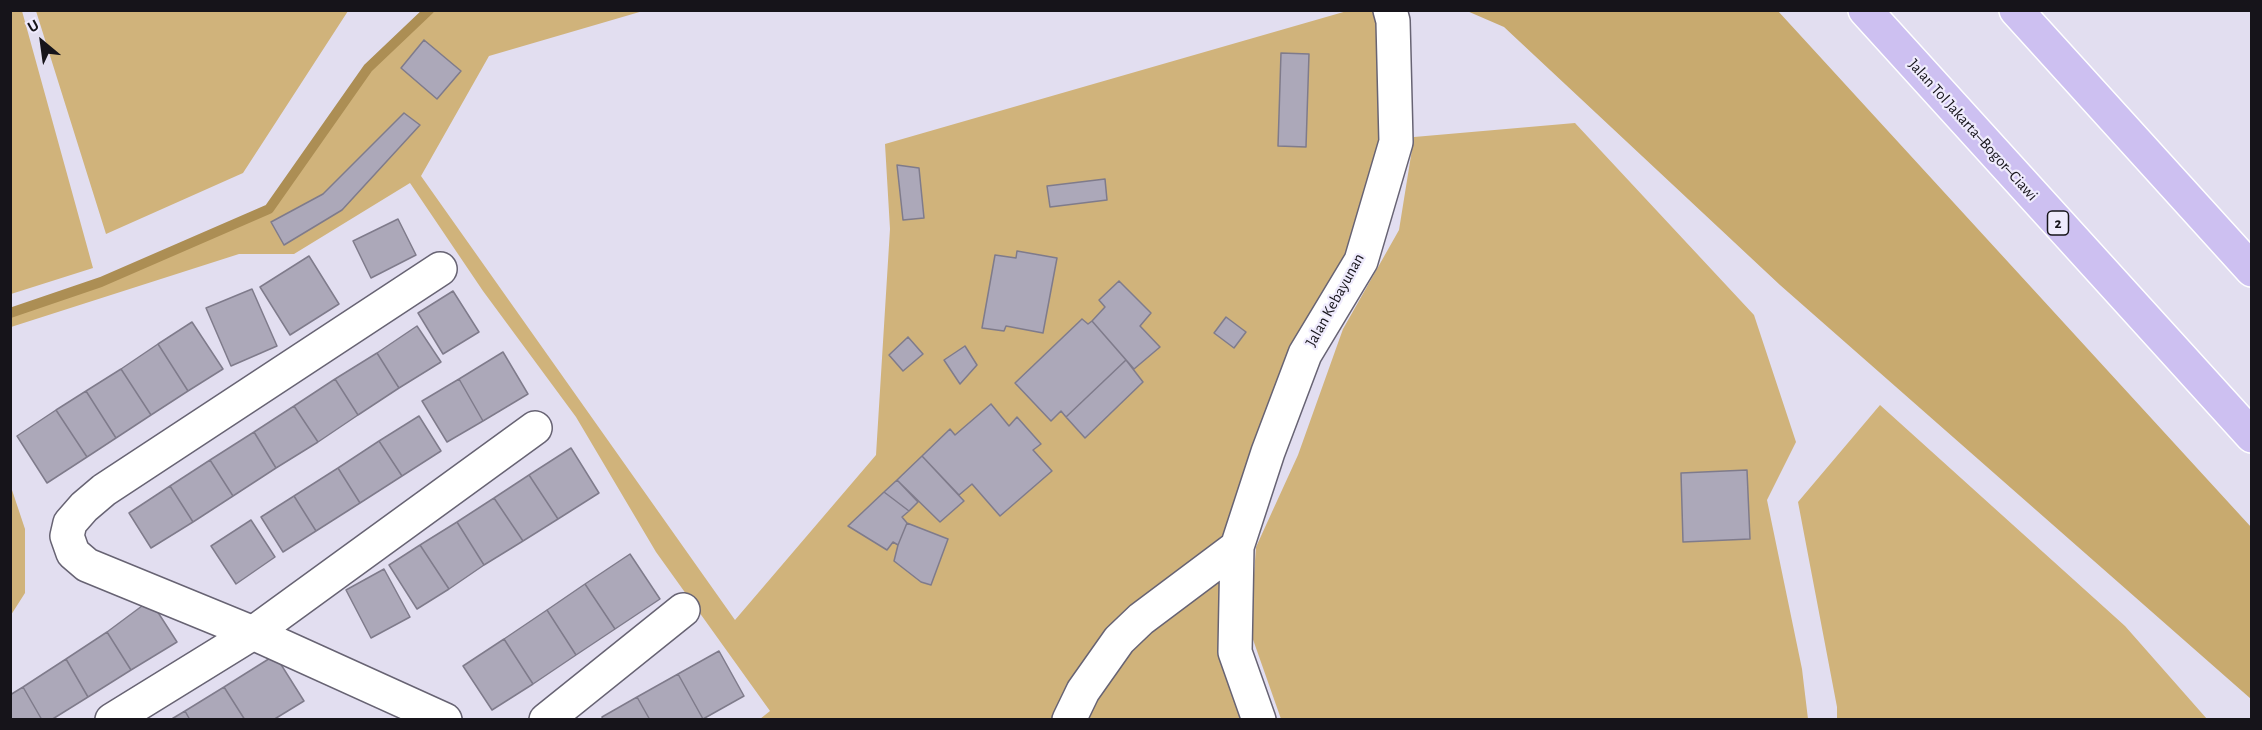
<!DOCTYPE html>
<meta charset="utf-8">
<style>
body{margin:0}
#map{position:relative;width:2262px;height:730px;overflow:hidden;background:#e2def0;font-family:"Alegreya Sans",sans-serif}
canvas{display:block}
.frame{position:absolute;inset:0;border:12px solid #16141a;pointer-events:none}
.north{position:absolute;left:12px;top:12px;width:60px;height:60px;-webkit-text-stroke:4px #efebfd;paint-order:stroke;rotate:331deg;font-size:16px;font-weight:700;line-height:24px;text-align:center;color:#16141a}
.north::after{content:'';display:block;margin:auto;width:21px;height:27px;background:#16141a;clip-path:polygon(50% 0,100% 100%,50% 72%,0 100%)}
</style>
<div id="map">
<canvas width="2262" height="730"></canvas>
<div class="frame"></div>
<div class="north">U</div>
</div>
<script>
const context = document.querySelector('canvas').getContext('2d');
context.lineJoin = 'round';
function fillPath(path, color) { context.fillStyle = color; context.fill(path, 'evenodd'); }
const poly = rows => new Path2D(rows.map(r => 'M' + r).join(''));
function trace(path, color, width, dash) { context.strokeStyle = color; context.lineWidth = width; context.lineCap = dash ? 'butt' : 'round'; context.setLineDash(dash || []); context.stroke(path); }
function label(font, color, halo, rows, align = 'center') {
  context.font = font + ' "Alegreya Sans",sans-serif'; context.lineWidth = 4.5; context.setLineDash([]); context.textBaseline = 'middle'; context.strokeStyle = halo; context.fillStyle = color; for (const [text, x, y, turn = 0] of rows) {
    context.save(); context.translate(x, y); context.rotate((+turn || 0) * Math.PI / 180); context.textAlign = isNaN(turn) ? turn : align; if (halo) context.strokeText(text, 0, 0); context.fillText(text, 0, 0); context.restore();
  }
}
fillPath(poly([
 [22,11,93,268,11,294,10,11],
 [36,11,36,10,348,11,243,173,106,234],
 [429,11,643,11,489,56,421,176,735,620,876,455,890,229,885,144,1347,11,1390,11,1396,142,1237,547,1259,719,760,719,770,711,656,552,576,417,483,291,410,183,294,254,239,254,11,327,10,313,101,282,269,209,368,68],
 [1575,123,1754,315,1796,442,1767,500,1802,669,1808,719,1281,719,1250,631,1256,547,1298,455,1343,329,1399,230,1414,137],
 [1880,405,2125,626,2207,719,1837,719,1837,707,1798,502],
 [10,484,25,529,25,593,11,615]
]), '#d0b37b');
fillPath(poly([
 [1467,11,1778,11,2251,527,2251,699,1780,285,1504,27]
]), '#c8aa6f');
trace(poly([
 [10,313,101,282,269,209,368,68,429,10]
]), '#ac8e54', 10);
const building = poly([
 [424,40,461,71,437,99,401,68,424,40],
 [1281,53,1309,54,1306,147,1278,146,1281,53],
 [404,113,420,125,342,210,284,245,271,222,323,194,404,113],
 [897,165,919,168,924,218,903,220,897,165],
 [1105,179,1107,200,1050,207,1047,186,1105,179],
 [398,219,416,255,371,278,353,241,398,219],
 [1017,251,1057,258,1043,333,1006,326,1004,331,982,328,995,255,1016,258,1017,251],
 [309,256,339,304,290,335,260,287,309,256],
 [1119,281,1151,313,1140,326,1160,347,1134,369,1092,321,1105,307,1099,300,1119,281],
 [252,289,277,346,231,366,206,308,252,289],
 [453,291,479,332,443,354,418,313,453,291],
 [1226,317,1246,332,1234,348,1214,333,1226,317],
 [1082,319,1088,324,1092,321,1126,360,1066,417,1061,411,1051,421,1015,383,1082,319],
 [192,322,223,369,188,391,158,344,192,322],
 [417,326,441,362,399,388,377,353,417,326],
 [908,337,923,354,903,371,889,355,908,337],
 [158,344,188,391,151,415,121,369,158,344],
 [965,346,977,365,960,384,944,360,965,346],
 [503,352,528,394,483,421,459,379,503,352],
 [377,353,399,388,358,415,335,379,377,353],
 [1126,360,1143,382,1085,438,1066,417,1126,360],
 [121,369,151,415,116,438,86,391,121,369],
 [335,379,358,415,318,442,294,406,335,379],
 [459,379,483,421,447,442,422,401,459,379],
 [86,391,116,438,87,457,56,410,86,391],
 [991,404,1009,426,1017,417,1041,444,1033,450,1052,471,1000,516,972,484,959,495,922,456,950,429,955,435,991,404],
 [294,406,318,442,276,468,254,432,294,406],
 [56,410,87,457,47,483,17,436,56,410],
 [419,416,441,451,402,476,379,441,419,416],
 [254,432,276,468,233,496,210,460,254,432],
 [379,441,402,476,360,503,338,468,379,441],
 [571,448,599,493,558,519,529,475,571,448],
 [922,456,964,501,940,522,897,480,922,456],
 [210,460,233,496,193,522,170,486,210,460],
 [338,468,360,503,316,531,294,496,338,468],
 [1747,470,1750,539,1683,542,1681,473,1747,470],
 [529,475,558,519,523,541,494,498,529,475],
 [897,480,918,502,909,511,884,492,897,480],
 [170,486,193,522,151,548,129,513,170,486],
 [884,492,909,511,902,517,907,523,898,545,893,542,887,550,848,526,884,492],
 [294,496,316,531,283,552,261,517,294,496],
 [494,498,523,541,484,565,457,522,494,498],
 [251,520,275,557,236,584,211,546,251,520],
 [457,522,484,565,449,589,420,545,457,522],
 [907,523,948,539,931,585,921,582,894,561,898,545,907,523],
 [420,545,449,589,417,609,389,565,420,545],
 [630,554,660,599,615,629,585,584,630,554],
 [384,569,410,617,371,638,346,590,384,569],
 [585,584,615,629,576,655,547,610,585,584],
 [150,600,177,642,131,670,107,632,150,600],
 [547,610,576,655,533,684,504,639,547,610],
 [107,632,131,670,88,697,66,659,107,632],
 [504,639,533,684,492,710,463,666,504,639],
 [719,651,744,696,703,719,678,674,719,651],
 [275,655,304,701,273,720,245,720,224,687,275,655],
 [66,659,88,697,51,720,42,720,23,687,66,659],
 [678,674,703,719,650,720,637,697,678,674],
 [23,687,42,720,10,720,10,695,23,687],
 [224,687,245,720,190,720,185,711,224,687],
 [637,697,650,720,603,720,602,717,637,697],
 [185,711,190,720,170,720,185,711]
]);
fillPath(building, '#aca8b9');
trace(building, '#7f7b8b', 1.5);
const minor = poly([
 [440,269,104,490,84,507,70,523,67,536,73,553,87,565,253,633,445,720],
 [112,720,253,633,535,428],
 [546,720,683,610],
 [1069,720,1083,691,1119,640,1141,619,1237,547],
 [1259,720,1235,652,1237,547,1268,452,1305,354,1361,261,1396,142,1393,21,1390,10]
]);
const motorway = poly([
 [1865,10,2252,436],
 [2016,10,2252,270]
]);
trace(minor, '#676373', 36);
trace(motorway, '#fff', 36);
trace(minor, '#fff', 33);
trace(motorway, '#cdc0f1', 33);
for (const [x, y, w] of [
 [2058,223,21]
]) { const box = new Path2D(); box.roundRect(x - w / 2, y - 12, w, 24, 4.5); context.fillStyle = '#efebfd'; context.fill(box); trace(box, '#16141a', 1.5); }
label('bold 15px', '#16141a', null, [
 ["2",2058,223]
]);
label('16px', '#16141a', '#efebfd', [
 ["Jalan Tol Jakarta–Bogor–Ciawi",1973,130,48],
 ["Jalan Kebayunan",1335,300,-61]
]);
</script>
